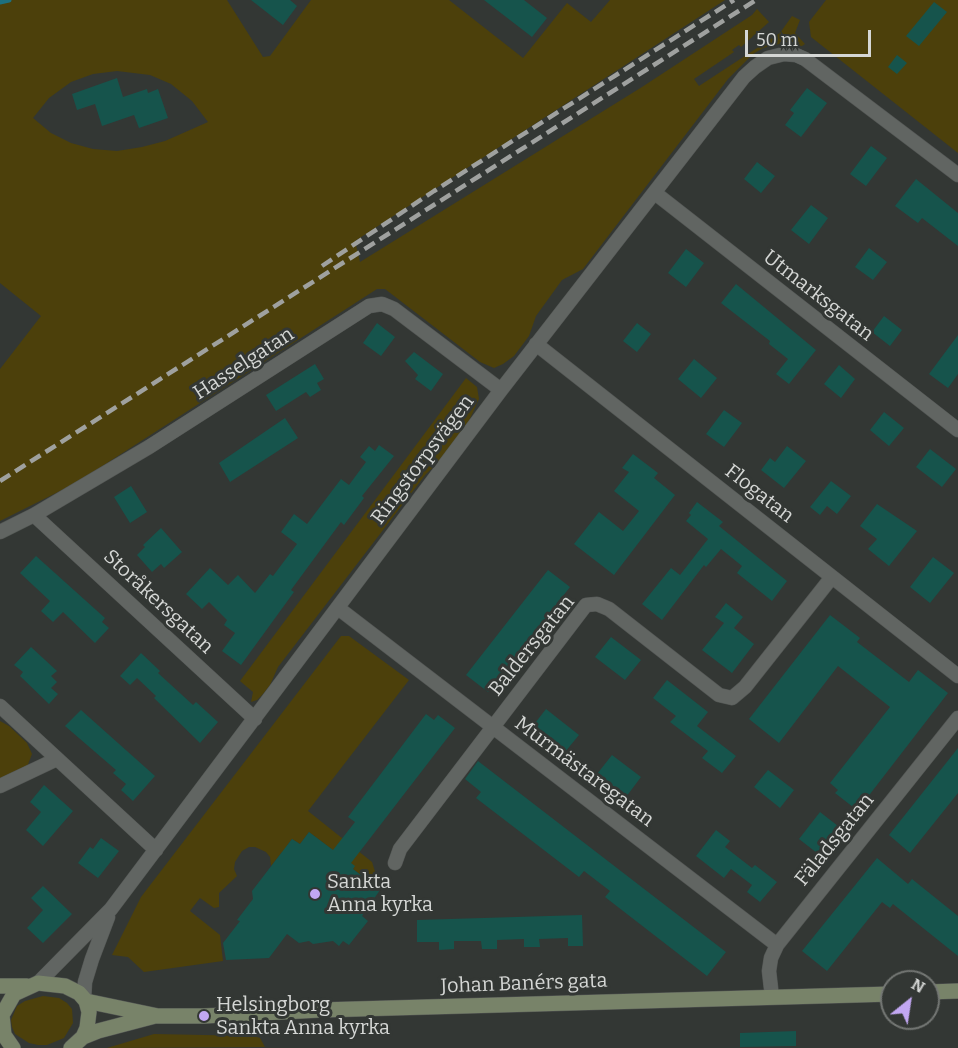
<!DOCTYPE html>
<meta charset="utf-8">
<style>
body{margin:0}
#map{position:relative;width:958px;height:1048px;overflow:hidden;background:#333734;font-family:Bitter,serif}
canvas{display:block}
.north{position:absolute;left:880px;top:970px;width:60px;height:60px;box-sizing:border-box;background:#333734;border:2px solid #747774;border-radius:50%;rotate:30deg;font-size:16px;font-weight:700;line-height:24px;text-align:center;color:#d5d7d5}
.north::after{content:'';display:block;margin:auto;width:21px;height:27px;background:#c2a7f2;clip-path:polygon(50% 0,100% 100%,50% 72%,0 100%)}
.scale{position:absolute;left:745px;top:30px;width:126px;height:27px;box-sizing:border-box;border:3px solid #d5d7d5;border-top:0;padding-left:8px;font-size:18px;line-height:21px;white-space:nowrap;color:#d5d7d5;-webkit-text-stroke:4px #333734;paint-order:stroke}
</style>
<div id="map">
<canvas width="958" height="1048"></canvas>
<div class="north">N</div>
<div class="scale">50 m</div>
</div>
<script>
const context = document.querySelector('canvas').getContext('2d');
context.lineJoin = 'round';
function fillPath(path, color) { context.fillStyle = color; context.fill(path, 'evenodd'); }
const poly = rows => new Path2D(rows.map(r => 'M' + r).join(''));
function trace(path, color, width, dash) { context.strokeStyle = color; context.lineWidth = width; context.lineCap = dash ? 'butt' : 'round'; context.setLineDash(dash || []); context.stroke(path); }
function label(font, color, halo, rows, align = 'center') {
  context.font = font + ' Bitter,serif'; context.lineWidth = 6; context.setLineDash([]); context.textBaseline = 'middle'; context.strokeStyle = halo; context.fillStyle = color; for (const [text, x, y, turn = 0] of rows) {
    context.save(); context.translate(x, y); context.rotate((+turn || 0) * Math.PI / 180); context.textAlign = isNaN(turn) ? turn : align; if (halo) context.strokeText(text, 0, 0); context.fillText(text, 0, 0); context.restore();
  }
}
fillPath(poly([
 [0,0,227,0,263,57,270,56,311,0,449,0,523,58,567,3,591,22,610,0,725,0,355,241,360,262,642,87,752,15,757,9,769,22,741,47,739,45,732,50,734,52,694,79,699,86,780,33,792,16,800,20,795,33,805,44,802,46,783,43,763,48,753,54,728,79,583,269,562,280,536,316,529,336,514,356,503,364,494,368,480,362,385,289,377,289,76,483,0,521,0,369,41,316,0,283],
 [117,71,150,75,171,84,192,101,208,122,165,141,142,147,117,151,93,149,71,143,51,133,33,118,49,98,71,82,93,74],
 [826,0,958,0,958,153,811,37,809,22],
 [466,378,477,387,479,399,467,425,439,462,426,474,278,667,270,685,263,694,257,700,251,702,253,692,240,681],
 [341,636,349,636,409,680,308,811,372,862,377,878,376,886,353,869,354,866,309,832,300,844,292,839,286,847,293,853,282,852,271,866,270,857,266,852,255,847,249,847,242,851,235,862,234,869,237,876,219,893,219,907,214,908,200,898,190,911,220,935,223,961,144,972,128,957,112,955,141,897],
 [0,721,9,726,27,743,32,754,27,767,0,779],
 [43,996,59,998,67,1003,72,1009,73,1023,64,1038,47,1045,38,1045,29,1043,15,1034,12,1027,11,1020,17,1006,25,1001],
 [154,1034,254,1036,260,1038,265,1047,107,1048]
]), '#4c400b');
trace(poly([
 [0,2,9,0]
]), '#1d707f', 5);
fillPath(poly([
 [251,0,290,0,297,6,283,25],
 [484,0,524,0,547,18,532,37],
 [934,2,947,12,919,46,906,36],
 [897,55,907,63,897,74,888,67],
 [117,78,123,97,147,89,148,93,158,89,168,118,139,128,134,115,102,126,95,104,77,110,72,94],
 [807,88,827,103,801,137,785,125,794,113,790,110],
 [871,146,887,158,866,186,850,174],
 [757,162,775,176,761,193,744,179],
 [916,179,958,213,958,246,922,218,918,223,895,206],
 [811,205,828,218,809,244,791,230],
 [869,248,887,262,873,280,855,267],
 [686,249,704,263,686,287,668,273],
 [736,284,816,350,789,384,776,374,788,359,769,344,770,341,721,303],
 [884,316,902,330,890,346,872,332],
 [377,323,395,337,381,356,363,343],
 [637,323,651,334,637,352,623,341],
 [958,335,958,374,948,388,929,374],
 [414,352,443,374,431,391,415,379,418,375,405,361],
 [694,359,717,378,701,398,678,379],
 [315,364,324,379,317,383,321,390,310,397,306,392,276,411,266,395],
 [839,365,855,379,841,398,824,384],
 [724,410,742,423,724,447,706,434],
 [884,412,904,428,889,446,870,430],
 [285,418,298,438,230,482,219,463],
 [379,445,394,456,362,496,364,498,344,525,341,522,291,590,294,592,241,665,222,651,235,633,224,625,227,620,209,602,202,609,186,594,210,568,228,585,238,575,255,593,270,574,273,576,297,544,281,532,294,514,307,524,341,479,349,485,366,462,360,457,369,446,375,451],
 [787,446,806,461,784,488,761,470,770,458,775,462],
 [930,449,956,469,942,487,916,467],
 [633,454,658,473,654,478,675,495,614,575,574,544,599,512,623,531,639,511,614,491,629,472,622,468],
 [831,481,851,496,837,514,827,506,820,515,810,507],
 [131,486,147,512,130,523,114,497],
 [697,502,723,522,719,526,787,581,772,601,737,573,742,566,721,549,706,567,704,565,662,620,642,604,671,568,680,575,708,539,686,521,691,515,689,513],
 [877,504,917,531,889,566,868,549,877,539,860,526],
 [161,528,182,552,164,568,161,564,152,572,137,555,145,547,143,545],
 [36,556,105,618,102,622,109,628,95,643,63,612,53,622,41,611,50,601,20,573],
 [933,557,954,573,930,603,910,587],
 [548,570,570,587,488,692,466,675],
 [726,603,743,617,734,628,754,644,732,673,702,650,724,623,715,617],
 [830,615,860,638,857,642,909,682,918,670,948,693,860,807,856,804,853,807,835,793,838,790,830,783,890,707,838,666,779,743,749,719],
 [611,637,641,660,625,680,595,657],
 [31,647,57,671,51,676,57,682,51,688,58,694,49,704,20,676,23,672,14,665],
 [141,653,160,671,158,673,193,705,196,702,218,722,200,743,154,698,156,696,137,678,130,685,120,676],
 [667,680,708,712,697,726,736,756,722,773,702,758,708,751,670,722,676,716,653,698],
 [546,709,579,735,565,752,532,727],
 [81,710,155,776,133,801,121,790,126,784,113,773,116,770,65,726],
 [426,714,434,720,438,715,455,728,351,863,355,866,353,869,380,890,362,916,368,921,349,945,343,941,339,946,333,941,313,944,309,941,299,943,287,934,269,958,226,960,223,943,240,921,237,920,253,899,252,891,292,839,300,844,309,832,333,850,355,822,348,817],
 [958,748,958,793,910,853,889,835],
 [612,755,641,777,626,797,597,774],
 [478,761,726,952,707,976,605,897,610,891,584,871,579,877,476,798,481,792,465,779],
 [768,770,794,790,780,808,754,787],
 [44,785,73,811,43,846,26,830,41,812,30,802],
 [820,812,838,826,817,853,799,839],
 [716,830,730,841,725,847,752,868,755,865,777,882,760,902,747,892,752,885,731,869,724,878,696,856],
 [101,838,119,851,98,878,78,863,90,847,93,849],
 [877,858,908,884,912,879,958,916,958,956,893,904,890,908,882,902,827,971,802,951],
 [43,886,72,914,43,943,27,928,43,910,31,898],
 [582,915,583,946,568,946,568,938,539,939,540,947,524,947,524,939,497,940,497,949,482,949,481,941,454,941,454,949,439,950,439,942,417,942,417,920],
 [796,1031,796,1046,740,1047,740,1033]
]), '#16544c');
const street = poly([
 [655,193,958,430],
 [536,344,958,676],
 [34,515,255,719],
 [0,532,34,515,149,447,369,306,382,304,394,309,501,390],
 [338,608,777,945],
 [0,706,156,850],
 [0,786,57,759],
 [395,863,400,849,586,605,597,604,609,609,719,695,732,698,745,687,832,577],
 [38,983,111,909,501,390,744,77,755,67,768,58,784,54,796,55,805,59,958,175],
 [772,997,769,971,771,958,777,945,958,718],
 [84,998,85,982,92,959,108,917]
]);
const secondary = poly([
 [0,986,27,986],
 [928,992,958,991],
 [86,1001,158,1016,204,1016,320,1010,892,994],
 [83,1037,98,1031,155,1016],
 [13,1048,4,1035,2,1015,14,994,38,983,65,986,79,993,86,1001,89,1012,87,1028,83,1037,71,1048]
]);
trace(street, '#535654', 15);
trace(secondary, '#535654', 16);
trace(street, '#616562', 14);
trace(secondary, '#788369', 15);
trace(poly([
 [322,266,434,191,734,0],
 [0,481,756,0]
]), '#9fa19f', 4.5, [12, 6]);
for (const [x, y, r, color] of [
 [315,894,6,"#c2a7f2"],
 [204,1016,6,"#c2a7f2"]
]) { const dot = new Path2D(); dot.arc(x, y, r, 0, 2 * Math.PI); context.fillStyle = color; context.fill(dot); trace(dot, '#333734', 2); }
label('20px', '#d5d7d5', '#333734', [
 ["Utmarksgatan",818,296,38],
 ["Hasselgatan",244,364,-33],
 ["Ringstorpsvägen",423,460,-53],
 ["Flogatan",759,494,38],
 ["Storåkersgatan",158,602,43],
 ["Baldersgatan",532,646,-51],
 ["Murmästaregatan",584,772,37],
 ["Fäladsgatan",835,840,-51],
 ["Johan Banérs gata",524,984,-2]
]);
label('20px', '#d5d7d5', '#333734', [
 ["Sankta",327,882],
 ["Anna kyrka",327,905],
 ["Helsingborg",216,1005],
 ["Sankta Anna kyrka",216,1028]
], 'left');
</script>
